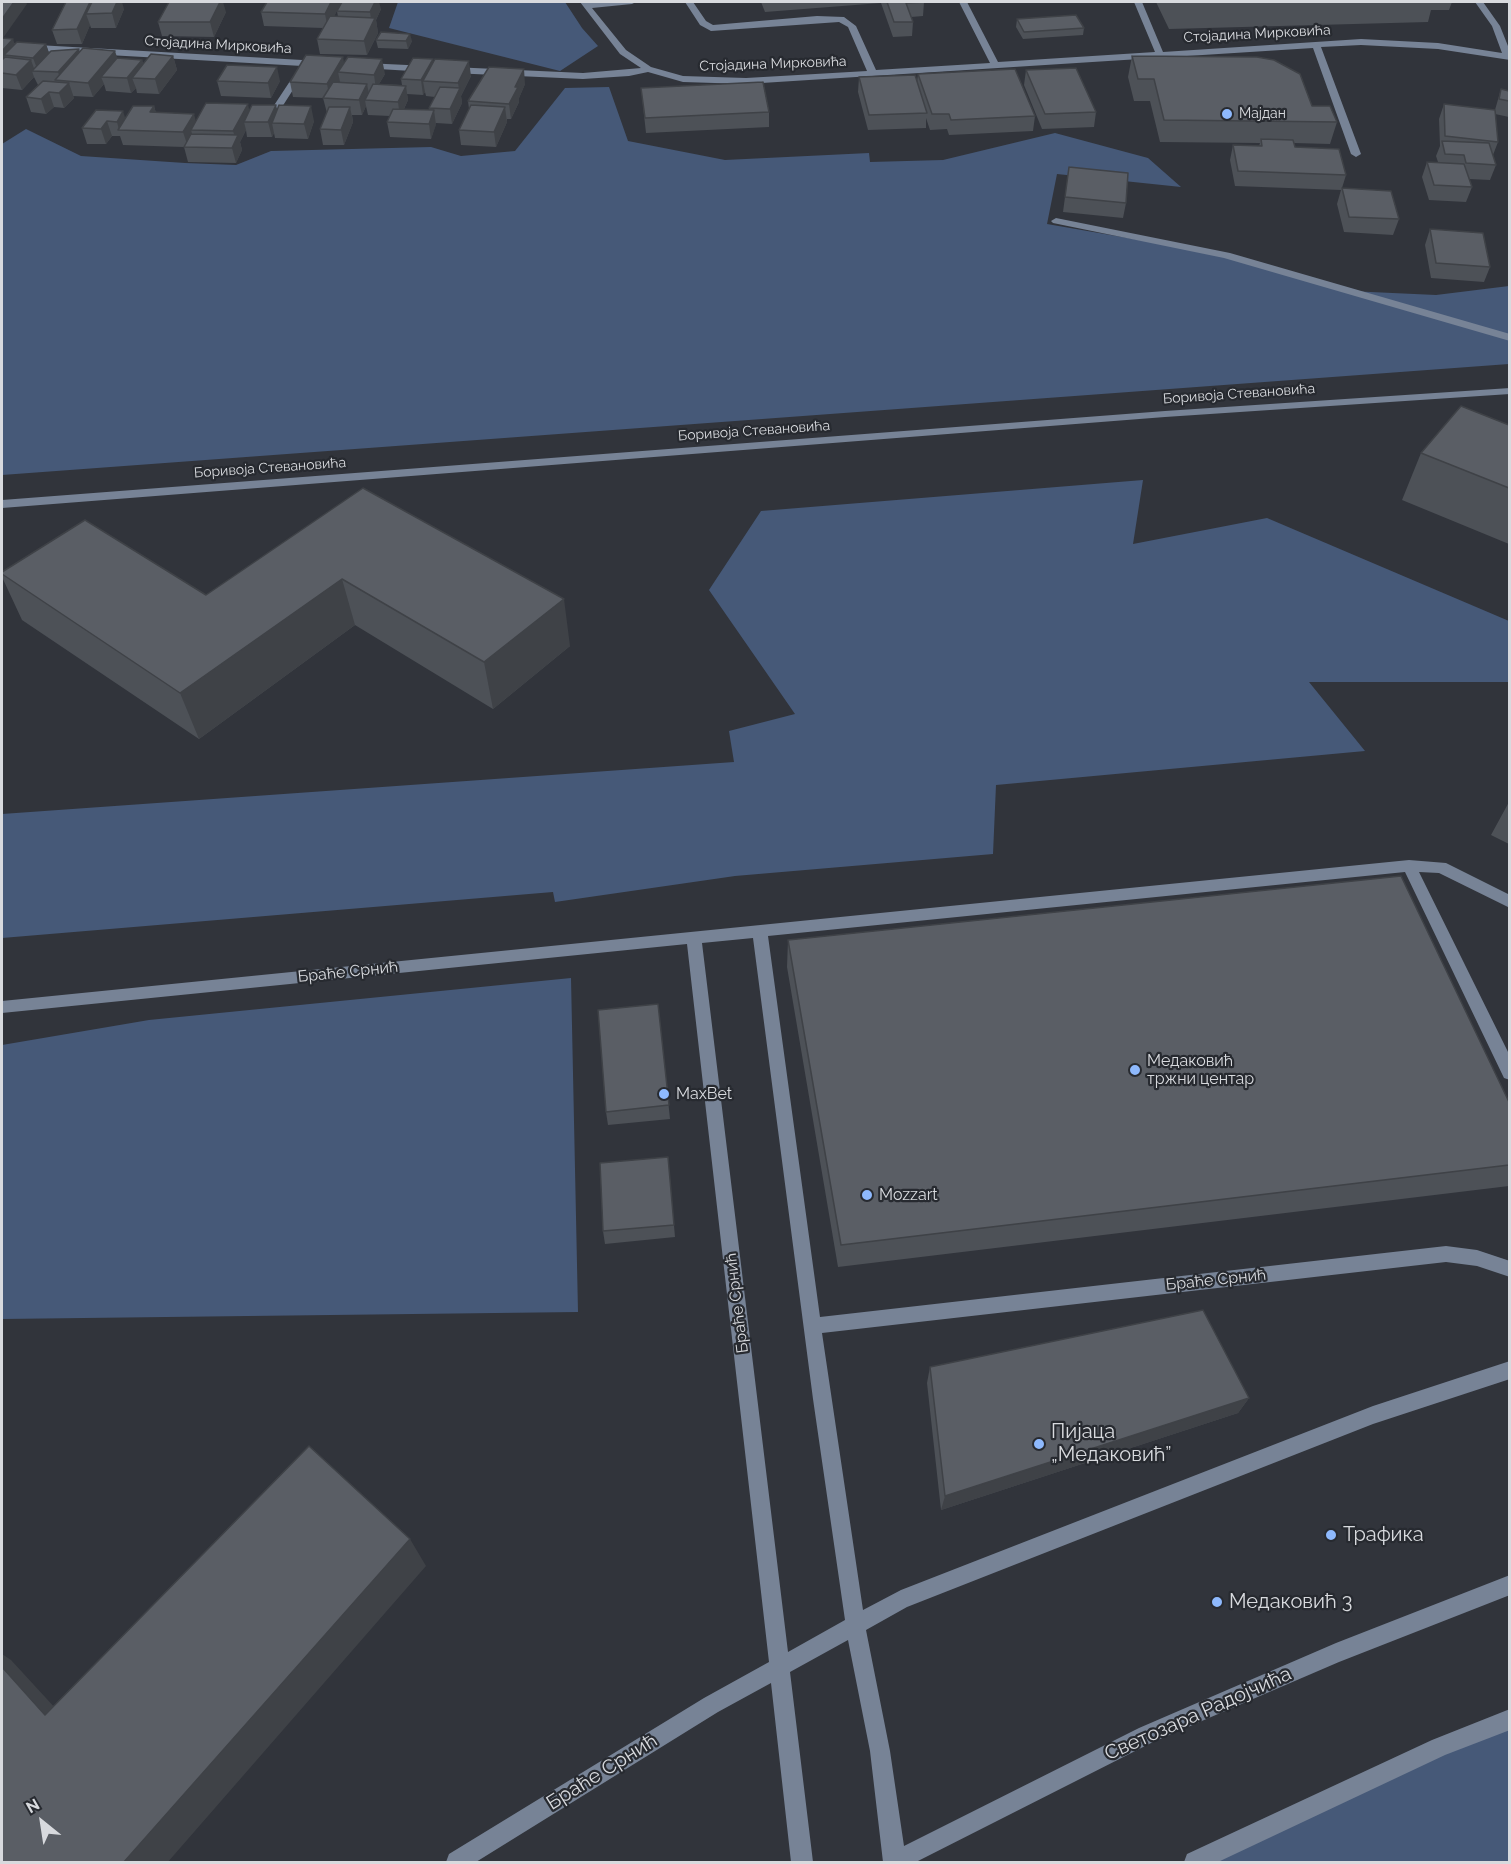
<!DOCTYPE html>
<meta charset="utf-8">
<style>
body{margin:0}
#map{position:relative;width:1511px;height:1864px;overflow:hidden;background:#31343b;font-family:Raleway,sans-serif}
canvas{display:block}
.frame{position:absolute;inset:0;border:3px solid #d8dade;pointer-events:none}
.north{position:absolute;left:12px;top:1792px;width:60px;height:60px;-webkit-text-stroke:4px #272a30;paint-order:stroke;rotate:330deg;font-size:16px;font-weight:700;line-height:24px;text-align:center;color:#d8dade}
.north::after{content:'';display:block;margin:auto;width:21px;height:27px;background:#d8dade;clip-path:polygon(50% 0,100% 100%,50% 72%,0 100%)}
</style>
<div id="map">
<canvas width="1511" height="1864"></canvas>
<div class="frame"></div>
<div class="north">N</div>
</div>
<script>
const context = document.querySelector('canvas').getContext('2d');
context.lineJoin = 'round';
function fillPath(path, color) { context.fillStyle = color; context.fill(path, 'evenodd'); }
const poly = rows => new Path2D(rows.map(r => 'M' + r).join(''));
function trace(path, color, width, dash) { context.strokeStyle = color; context.lineWidth = width; context.lineCap = dash ? 'butt' : 'round'; context.setLineDash(dash || []); context.stroke(path); }
function label(font, color, halo, rows, align = 'center') {
  context.font = font + ' Raleway,sans-serif'; context.lineWidth = 4.5; context.setLineDash([]); context.textBaseline = 'middle'; context.strokeStyle = halo; context.fillStyle = color; for (const [text, x, y, turn = 0] of rows) {
    context.save(); context.translate(x, y); context.rotate((+turn || 0) * Math.PI / 180); context.textAlign = isNaN(turn) ? turn : align; if (halo) context.strokeText(text, 0, 0); context.fillText(text, 0, 0); context.restore();
  }
}
fillPath(poly([
 [398,2,565,2,582,28,598,46,560,71,389,28],
 [609,87,628,141,725,160,869,153,870,162,943,160,1055,133,1148,158,1181,187,1057,174,1047,224,1226,255,1349,291,1436,295,1509,286,1509,364,2,475,2,144,26,129,81,156,185,163,236,165,271,151,431,147,461,156,515,151,565,88],
 [1143,480,1133,544,1267,518,1509,621,1509,682,1309,682,1365,751,996,785,993,854,735,876,555,902,553,892,2,938,2,814,734,762,729,731,795,714,709,590,761,511],
 [571,978,578,1312,2,1319,2,1045,149,1020],
 [1509,1719,1509,1862,1195,1862,1277,1826]
]), '#465978');
fillPath(poly([
 [580,2,636,2,632,4,592,8,626,50,651,67,683,76,746,78,867,71,848,27,839,22,711,31,700,25,685,2,693,2,706,21,713,25,817,16,844,17,856,26,876,70,990,63,959,2,967,2,998,62,1155,52,1134,2,1142,2,1163,52,1361,39,1438,43,1502,53,1492,26,1475,2,1483,2,1500,26,1510,51,1510,60,1438,49,1361,45,1321,47,1361,154,1356,157,1351,154,1313,48,746,84,683,82,648,72,629,76,583,79,452,73,448,70,452,67,583,73,641,68,620,54,580,2],
 [2,43,320,61,324,64,320,67,2,49,2,43],
 [365,63,428,66,432,69,428,72,362,68,362,64,365,63],
 [298,69,305,71,275,118,269,118,267,116,298,69],
 [1056,218,1230,253,1510,334,1510,341,1224,258,1053,223,1051,221,1056,218],
 [1510,388,1510,394,1165,417,2,508,2,500,1165,411,1510,388],
 [1409,860,1446,863,1510,895,1510,908,1439,873,1419,872,1510,1056,1510,1080,1504,1078,1405,872,768,936,820,1317,1446,1246,1477,1250,1510,1261,1510,1277,1477,1266,1446,1262,822,1333,863,1610,901,1590,1373,1406,1510,1361,1510,1379,1373,1424,907,1607,866,1630,890,1751,904,1846,1139,1728,1336,1643,1510,1575,1510,1595,1339,1662,1153,1742,916,1862,883,1862,870,1751,848,1640,790,1672,813,1862,791,1862,771,1683,718,1712,476,1862,446,1862,449,1854,704,1698,769,1662,687,944,2,1013,2,1001,1409,860],
 [753,938,813,1399,845,1620,788,1652,702,943,753,938],
 [1510,1709,1510,1730,1445,1755,1218,1862,1184,1862,1187,1854,1432,1740,1510,1709]
]), '#778396');
fillPath(poly([
 [66,2,124,9,116,28,91,28,90,25,82,44,57,44,52,30],
 [267,2,341,2,341,3,334,16,338,17,337,11,381,9,376,20,378,33,367,55,320,54,317,39,323,28,264,26,261,12],
 [761,2,924,2,923,16,911,17,913,22,912,36,893,37,881,3,765,12],
 [1156,2,1452,2,1449,10,1431,10,1428,22,1169,29],
 [226,12,214,37,162,36,158,22],
 [1017,19,1084,28,1083,35,1023,39,1016,27],
 [2,39,15,44,46,44,49,53,80,52,117,58,142,60,143,64,173,56,177,70,159,94,137,93,136,88,131,93,106,91,104,84,93,97,73,96,74,98,64,108,54,107,46,114,31,112,26,97,38,85,34,77,22,90,2,88],
 [376,40,412,41,408,49,378,48],
 [1132,56,1312,106,1337,122,1330,144,1294,143,1295,147,1346,175,1342,188,1399,219,1393,235,1344,232,1337,204,1341,190,1235,186,1230,160,1233,145,1259,146,1260,143,1160,142,1150,101,1134,101,1128,77],
 [433,62,471,76,461,96,462,103,452,124,436,123,431,139,390,137,387,122,390,116,368,115,366,106,362,115,352,115,353,122,344,145,323,145,320,129,327,113,323,98,293,97,290,82,344,63,385,74,379,84,402,85,401,79],
 [425,92,426,96,435,97,429,108,429,110,404,109,408,100,407,94,423,95],
 [1026,70,1096,112,1094,127,1042,129,1024,85],
 [918,74,1035,116,1033,131,949,135,947,129,930,130,926,118,926,128,868,130,858,92,859,77,917,82],
 [217,81,280,81,271,98,221,96],
 [525,84,519,98,519,102,511,119,507,119,507,122,496,147,461,145,459,130,469,109,468,101],
 [641,88,769,112,769,127,646,133],
 [1501,89,1509,91,1509,117,1495,114,1498,142,1493,155,1496,165,1490,180,1469,179,1472,187,1466,202,1429,200,1422,177,1427,162,1438,162,1436,156,1440,146,1439,119,1444,104,1495,110],
 [154,106,156,113,196,122,249,110,277,109,314,121,308,139,275,138,274,133,272,137,247,137,246,130,240,142,242,150,236,163,188,162,184,147,123,145,120,136,112,136,106,144,87,144,82,128,96,110,125,118],
 [1069,167,1126,203,1123,218,1063,212],
 [1430,229,1490,267,1484,282,1431,278,1425,245],
 [1509,425,1509,544,1402,500,1421,453],
 [363,488,570,646,493,709,355,625,199,739,22,620,2,577,2,572,206,595],
 [1509,802,1509,844,1491,835],
 [788,940,1509,1102,1509,1186,838,1267,787,967],
 [658,1004,670,1119,608,1125,606,1112],
 [668,1157,675,1237,605,1244,603,1231],
 [930,1367,1249,1398,1238,1413,941,1510,927,1383]
]), '#4d5157');
fillPath(poly([
 [14,2,26,2,27,4,3,38,2,33,2,19],
 [90,2,99,2,86,14,90,25,82,44,77,29],
 [117,2,122,2,124,9,116,28,112,13],
 [220,2,223,2,226,12,214,37,210,22],
 [331,2,341,2,341,3,328,29,325,14],
 [375,2,379,2,381,9,376,20,378,33,367,55,364,41,372,25,370,12],
 [410,34,412,41,408,49,406,41],
 [13,39,18,54,4,55,7,65,2,69,2,51],
 [46,44,51,59,38,71,33,58],
 [79,49,84,63,61,81,58,72],
 [115,51,120,66,101,77,104,84,93,97,88,83],
 [173,56,177,70,159,94,155,79],
 [343,57,346,72,338,72,340,82,330,99,327,84],
 [382,59,385,74,376,89,374,75],
 [433,59,435,74,423,81,425,92,423,95,421,80],
 [31,60,35,71,32,71,34,77,22,90,16,75],
 [142,60,146,75,132,78,136,88,131,93,127,78],
 [469,61,471,76,461,96,462,103,452,124,450,109,459,89,458,83],
 [277,67,280,81,271,98,268,83],
 [524,69,525,84,519,98,519,102,511,119,509,104,515,87],
 [69,83,74,98,64,108,59,93],
 [367,84,370,99,365,100,366,106,362,115,359,100],
 [406,86,408,100,400,117,398,102],
 [49,92,54,107,46,114,41,99],
 [248,104,251,119,244,122,246,130,240,142,242,150,236,163,232,148,236,140,233,131],
 [276,105,280,120,272,123,274,133,272,137,268,122],
 [154,106,158,121,150,112],
 [311,106,314,121,308,139,304,124],
 [350,107,353,122,344,145,341,130],
 [505,107,507,122,496,147,494,132],
 [434,110,436,125,431,139,429,124],
 [123,111,128,127,119,130,117,122],
 [194,114,198,129,191,130,193,137,188,147,183,132],
 [107,121,112,136,106,144,101,129],
 [342,579,355,625,199,739,180,693],
 [564,599,570,646,493,709,484,662],
 [1249,1398,1238,1413,941,1510,945,1496],
 [410,1539,426,1566,167,1863,123,1863],
 [2,1654,11,1660,80,1735,45,1715,2,1667]
]), '#3f4247');
const building = poly([
 [2,2,14,2,2,19,2,2],
 [66,2,90,2,77,29,52,30,66,2],
 [92,2,117,2,112,13,86,14,92,2],
 [169,2,220,2,210,22,158,22,169,2],
 [267,2,331,2,325,14,261,12,267,2],
 [342,2,375,2,370,12,337,11,342,2],
 [887,2,924,2,906,3,913,22,894,22,887,2],
 [1076,15,1084,28,1024,32,1017,19,1076,15],
 [330,16,375,18,364,41,317,39,330,16],
 [381,32,410,34,406,41,376,40,381,32],
 [2,38,13,39,2,51,2,38],
 [17,42,46,44,33,58,4,55,17,42],
 [83,48,115,51,88,83,55,80,83,48],
 [79,49,58,72,32,71,51,51,79,49],
 [151,54,173,56,155,79,132,78,151,54],
 [306,55,343,57,327,84,290,82,306,55],
 [1132,56,1257,57,1274,60,1300,74,1312,106,1330,106,1337,122,1164,120,1154,79,1138,79,1132,56],
 [5,57,31,60,16,75,2,73,2,60,5,57],
 [348,57,382,59,374,75,338,72,348,57],
 [117,58,142,60,127,78,101,77,117,58],
 [413,58,433,59,421,80,401,79,413,58],
 [435,59,469,61,458,83,423,81,435,59],
 [227,65,277,67,268,83,217,81,227,65],
 [489,67,524,69,515,87,518,87,509,104,468,101,489,67],
 [1076,68,1096,112,1045,114,1026,70,1076,68],
 [1015,69,1035,116,951,120,949,114,932,114,918,74,1015,69],
 [915,75,927,113,869,115,859,77,915,75],
 [43,81,69,83,59,93,49,92,41,99,26,97,43,81],
 [333,82,367,84,359,100,323,98,333,82],
 [763,82,769,112,645,118,641,88,763,82],
 [373,84,406,86,398,102,365,100,373,84],
 [440,87,460,88,450,109,429,108,440,87],
 [1501,89,1509,91,1509,101,1499,99,1501,89],
 [206,103,248,104,233,131,191,130,206,103],
 [1444,104,1495,110,1498,142,1445,136,1444,104],
 [252,105,276,105,268,122,244,122,252,105],
 [279,105,311,106,304,124,272,123,279,105],
 [471,105,505,107,494,132,459,130,471,105],
 [133,106,154,106,150,112,194,114,183,132,118,130,133,106],
 [329,107,350,107,341,130,320,129,329,107],
 [393,109,434,110,429,124,387,122,393,109],
 [96,110,123,111,117,122,107,121,101,129,82,128,96,110],
 [191,134,238,135,232,148,184,147,191,134],
 [1261,139,1293,140,1295,147,1339,149,1346,175,1238,171,1233,145,1262,146,1261,139],
 [1442,141,1489,143,1496,165,1466,163,1464,155,1445,154,1442,141],
 [1427,162,1464,164,1472,187,1434,185,1427,162],
 [1069,167,1128,173,1126,203,1065,197,1069,167],
 [1342,188,1391,191,1399,219,1349,217,1342,188],
 [1430,229,1483,233,1490,267,1436,263,1430,229],
 [1461,406,1509,425,1509,488,1421,453,1461,406],
 [363,488,564,599,484,662,342,579,180,693,2,574,2,572,85,520,206,595,363,488],
 [1401,876,1509,1102,1509,1165,841,1245,788,940,1401,876],
 [658,1004,669,1105,606,1112,598,1010,658,1004],
 [668,1157,674,1225,603,1231,600,1163,668,1157],
 [1203,1310,1249,1398,945,1496,930,1367,1203,1310],
 [309,1446,410,1539,123,1863,2,1863,2,1667,45,1715,309,1446]
]);
fillPath(building, '#5a5e65');
trace(building, '#3f4247', 1.5);
for (const [x, y, r, color] of [
 [1227,114,6,"#8eb9fd"],
 [1135,1070,6,"#8eb9fd"],
 [664,1094,6,"#8eb9fd"],
 [867,1195,6,"#8eb9fd"],
 [1039,1444,6,"#8eb9fd"],
 [1331,1535,6,"#8eb9fd"],
 [1217,1602,6,"#8eb9fd"]
]) { const dot = new Path2D(); dot.arc(x, y, r, 0, 2 * Math.PI); context.fillStyle = color; context.fill(dot); trace(dot, '#272a30', 2); }
label('14px', '#d8dade', '#272a30', [
 ["Стојадина Мирковића",1257,34,-3],
 ["Стојадина Мирковића",218,45,3],
 ["Стојадина Мирковића",773,64,-2],
 ["Боривоја Стевановића",1239,394,-4],
 ["Боривоја Стевановића",754,431,-4],
 ["Боривоја Стевановића",270,468,-4]
]);
label('14px', '#d8dade', '#272a30', [
 ["Мајдан",1239,114]
], 'left');
label('16px', '#d8dade', '#272a30', [
 ["Браће Срнић",348,972,-6],
 ["Браће Срнић",1216,1280,-6],
 ["Браће Срнић",737,1303,-97]
]);
label('16px', '#d8dade', '#272a30', [
 ["Медаковић",1147,1061],
 ["тржни центар",1147,1079],
 ["MaxBet",676,1094],
 ["Mozzart",879,1195]
], 'left');
label('20px', '#d8dade', '#272a30', [
 ["Пијаца",1051,1432],
 ["„Медаковић”",1051,1455],
 ["Трафика",1343,1535],
 ["Медаковић 3",1229,1602]
], 'left');
label('20px', '#d8dade', '#272a30', [
 ["Светозара Радојчића",1198,1714,-24],
 ["Браће Срнић",602,1772,-32]
]);
</script>
